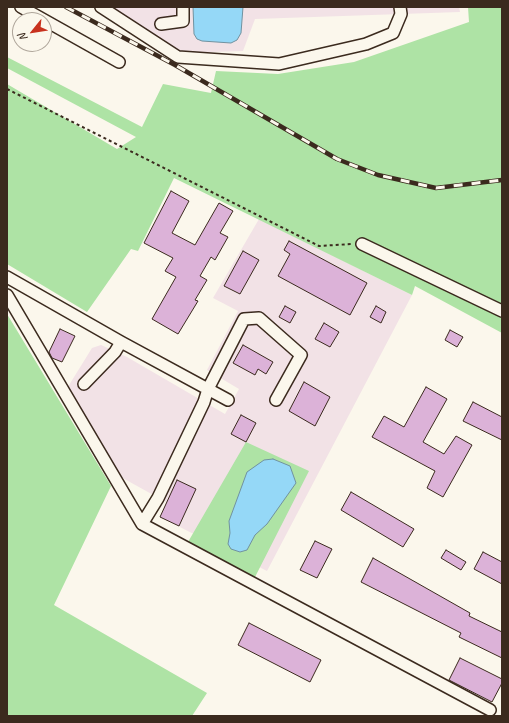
<!DOCTYPE html>
<style>
body{margin:0}
#map{position:relative;width:509px;height:723px;overflow:hidden;background:#fbf7ec;font-family:Caveat,sans-serif}
canvas{display:block}
.frame{position:absolute;inset:0;border:8px solid #3b2a1e;pointer-events:none}
.north{position:absolute;left:12px;top:12px;width:40px;height:40px;box-sizing:border-box;background:#fbf7ec;border:1px solid #aea59a;border-radius:50%;rotate:240deg;font-size:11px;font-weight:700;line-height:16px;text-align:center;color:#3b2a1e}
.north::after{content:'';display:block;margin:auto;width:14px;height:18px;background:#c8321e;clip-path:polygon(50% 0,100% 100%,50% 72%,0 100%)}
</style>
<div id="map">
<canvas width="509" height="723"></canvas>
<div class="frame"></div>
<div class="north">N</div>
</div>
<script>
const context = document.querySelector('canvas').getContext('2d');
context.lineJoin = 'round';
function fillPath(path, color) { context.fillStyle = color; context.fill(path, 'evenodd'); }
const poly = rows => new Path2D(rows.map(r => 'M' + r).join(''));
function trace(path, color, width, dash) { context.strokeStyle = color; context.lineWidth = width; context.lineCap = dash ? 'butt' : 'round'; context.setLineDash(dash || []); context.stroke(path); }
fillPath(poly([
 [111,7,459,7,460,12,255,19,243,51,181,53],
 [259,219,412,295,267,571,160,517,166,502,119,476,66,390,92,348,101,345,127,357,225,414,239,389,207,370,238,311,213,298]
]), '#f2e2e6');
fillPath(poly([
 [468,7,502,7,502,333,415,286,412,295,174,178,138,251,131,249,87,312,7,264,7,84,117,149,136,137,7,68,7,57,142,127,163,84,211,93,216,71,278,74,354,62,469,22],
 [7,314,111,486,54,605,207,693,192,716,7,716],
 [246,442,309,471,254,579,188,542]
]), '#aee3a5');
const water = poly([
 [193,7,243,7,241,33,237,40,231,43,202,41,197,39,194,34,193,7],
 [273,459,290,466,296,483,267,524,255,535,247,550,240,552,231,549,228,544,230,533,229,521,247,472,264,460,273,459]
]);
fillPath(water, '#95d8f7');
trace(water, '#7192a0', 1);
const building = poly([
 [171,191,189,201,172,233,195,245,219,203,233,211,220,233,228,237,215,260,211,257,200,276,207,280,195,300,198,301,178,334,152,319,176,277,165,271,173,258,144,243,171,191],
 [289,241,367,283,350,315,278,276,290,254,284,250,289,241],
 [243,251,259,260,240,294,224,286,243,251],
 [285,306,296,312,290,323,279,317,285,306],
 [376,306,386,312,381,323,370,317,376,306],
 [324,323,339,332,330,347,315,339,324,323],
 [60,329,75,336,62,362,52,358,49,352,60,329],
 [450,330,463,337,457,347,445,340,450,330],
 [243,345,273,362,266,374,258,369,255,375,233,363,243,345],
 [304,382,330,397,315,426,289,411,304,382],
 [426,387,447,399,423,442,444,454,456,436,472,445,443,497,427,488,435,471,372,437,384,416,404,427,426,387],
 [473,402,502,417,502,440,463,421,473,402],
 [241,415,256,423,246,442,231,434,241,415],
 [177,480,196,489,179,526,160,517,177,480],
 [351,492,414,529,403,547,341,510,351,492],
 [315,541,332,549,317,578,300,570,315,541],
 [446,550,466,562,461,570,441,558,446,550],
 [483,552,502,562,502,584,474,569,483,552],
 [373,558,470,613,469,616,502,632,502,658,459,637,461,633,361,582,373,558],
 [249,623,321,660,310,682,238,645,249,623],
 [460,658,502,679,502,683,492,702,449,680,460,658]
]);
fillPath(building, '#dcb2d8');
trace(building, '#3b2a1e', 1);
const minor = poly([
 [21,7,119,62],
 [101,7,178,57,279,64,366,44,393,33,401,14,400,7],
 [161,24,183,21,183,7],
 [362,244,502,311],
 [7,277,121,342,228,400],
 [7,295,142,524,490,710],
 [84,384,115,352,121,342],
 [142,524,158,498,204,402,208,389,244,319,259,318,301,355,276,400]
]);
trace(minor, '#3b2a1e', 14);
trace(poly([
 [7,89,319,246,352,244]
]), '#3b2a1e', 2, [3, 3]);
trace(minor, '#fbf7ec', 11);
const rail = poly([
 [66,7,175,65,337,159,378,175,436,188,502,180]
]);
trace(rail, '#3b2a1e', 4.5);
trace(rail, '#fbf7ec', 3, [9]);
</script>
